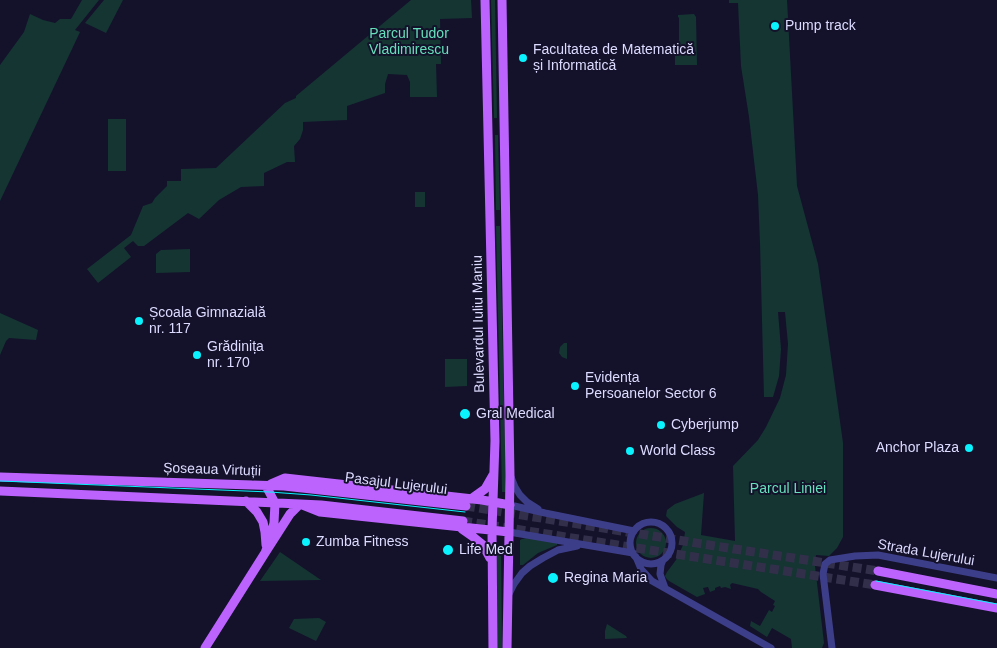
<!DOCTYPE html>
<meta charset="utf-8">
<style>
body{margin:0}
canvas{display:block;background:#14112b}
</style>
<canvas width="997" height="648"></canvas>
<script>
const context = document.querySelector('canvas').getContext('2d');
context.lineJoin = 'round';
function fillPath(path, color) { context.fillStyle = color; context.fill(path, 'evenodd'); }
const poly = rows => new Path2D(rows.map(r => 'M' + r).join(''));
function trace(path, color, width, dash) { context.strokeStyle = color; context.lineWidth = width; context.lineCap = dash ? 'butt' : 'round'; context.setLineDash(dash || []); context.stroke(path); }
function label(font, color, halo, rows, align = 'center') {
  context.font = font + ' Helvetica,sans-serif'; context.lineWidth = 4; context.setLineDash([]); context.textBaseline = 'middle'; context.strokeStyle = halo; context.fillStyle = color; for (const [text, x, y, turn = 0] of rows) {
    context.save(); context.translate(x, y); context.rotate((+turn || 0) * Math.PI / 180); context.textAlign = isNaN(turn) ? turn : align; if (halo) context.strokeText(text, 0, 0); context.fillText(text, 0, 0); context.restore();
  }
}
fillPath(poly([
 [82,0,99,0,75,30,80,32,0,201,0,65,24,32,30,14,43,20,55,23,60,19,71,19],
 [104,0,123,0,106,33,85,23],
 [411,0,471,0,472,18,440,19,441,64,436,64,437,97,410,97,410,82,407,75,388,74,385,84,385,93,347,106,347,120,303,122,303,130,300,139,294,146,295,162,287,162,264,173,264,186,241,187,219,200,199,219,188,213,144,246,138,246,133,241,124,248,131,257,98,283,87,269,131,235,143,206,152,203,155,198,167,186,167,181,181,181,181,169,216,168,285,103,296,98,296,96],
 [491,0,495,0,497,118,494,118],
 [729,0,787,0,797,186,818,264,843,443,843,537,837,548,829,556,816,555,815,566,824,643,822,648,792,648,791,639,772,628,767,637,750,626,751,621,760,626,769,610,772,612,775,606,773,605,775,601,761,592,758,589,732,583,730,585,731,589,725,587,721,588,720,586,715,588,715,590,710,592,708,587,703,588,705,594,697,597,669,581,666,578,665,576,667,572,676,560,683,545,685,532,677,527,666,516,667,510,675,504,704,493,701,535,735,541,733,466,758,440,766,427,780,398,786,375,788,344,785,312,778,312,781,349,779,376,773,397,764,397,760,243,758,195,749,117,741,66,738,3,729,3],
 [694,14,696,17,697,65,675,65,675,44,679,44,679,18,678,17,678,15],
 [108,119,126,119,126,171,108,171],
 [495,135,498,135,500,210,496,210],
 [415,192,425,192,425,207,415,207],
 [496,226,500,226,506,492,502,492],
 [190,249,190,272,156,273,156,254,161,250],
 [0,313,38,330,36,340,9,338,6,341,0,355],
 [564,343,567,343,567,359,562,357,559,353,560,347],
 [445,359,467,359,467,386,445,387],
 '636 543a15 15 0 1 1 30 0a15 15 0 1 1-30 0Z',
 [527,538,557,542,557,545,538,553,523,565,520,565,520,540,522,539],
 [496,547,501,547,502,648,497,648],
 [280,552,321,580,260,581],
 [319,618,326,622,316,641,289,628,294,619],
 [607,624,626,636,627,638,605,639,605,631]
]), '#143532');
trace(poly([
 [466,506,715,546,878,571],
 [463,521,875,585]
]), '#322f4b', 9, [9, 4.5]);
trace(poly([
 [511,477,515,487,520,495,527,502,538,509],
 [510,505,545,513,634,531],
 '630 543a21 21 0 1 1 42 0a21 21 0 1 1-42 0Z',
 [509,532,633,553],
 [636,557,641,569,652,581,771,648],
 [663,560,661,565,660,574,665,588],
 [508,596,514,584,522,573,530,566,543,558,558,550,577,546],
 [832,648,823,574,825,564,830,560,855,556,878,555,997,578]
]), '#3d3e89', 7);
trace(poly([
 [485,0,495,441,492,530,493,648],
 [502,0,510,476,507,648],
 [0,477,284,486,466,506],
 [271,484,285,478,482,500,510,505],
 [0,491,300,504,320,512,509,532],
 [471,499,485,489,493,475],
 [246,501,257,512,263,522,265,532,266,545],
 [462,529,472,536,483,545,490,558],
 [265,553,290,514,300,504,321,505,463,521],
 [878,571,997,594],
 [875,585,997,608],
 [205,648,265,553,269,542,274,523,275,503,266,486]
]), '#bc63fe', 9);
trace(poly([
 [0,481,270,492,311,495,465,512],
 [876,581,997,604]
]), '#09f2fd', 1);
for (const [x, y, r, color] of [
 [775,26,5,"#09f2fd"],
 [523,58,5,"#09f2fd"],
 [139,321,5,"#09f2fd"],
 [197,355,5,"#09f2fd"],
 [575,386,5,"#09f2fd"],
 [465,414,6,"#09f2fd"],
 [661,425,5,"#09f2fd"],
 [969,448,5,"#09f2fd"],
 [630,451,5,"#09f2fd"],
 [306,542,5,"#09f2fd"],
 [448,550,6,"#09f2fd"],
 [553,578,6,"#09f2fd"]
]) { const dot = new Path2D(); dot.arc(x, y, r, 0, 2 * Math.PI); context.fillStyle = color; context.fill(dot); trace(dot, '#14112b', 2); }
label('14px', '#dddbff', '#14112b', [
 ["Pump track",785,26],
 ["Facultatea de Matematică",533,50],
 ["și Informatică",533,66],
 ["Școala Gimnazială",149,313],
 ["nr. 117",149,329],
 ["Grădinița",207,347],
 ["nr. 170",207,363],
 ["Evidența",585,378],
 ["Persoanelor Sector 6",585,394],
 ["Gral Medical",476,414],
 ["Cyberjump",671,425],
 ["Anchor Plaza",959,448,"right"],
 ["World Class",640,451],
 ["Zumba Fitness",316,542],
 ["Life Med",459,550],
 ["Regina Maria",564,578]
], 'left');
label('14px', '#66e0bb', '#14112b', [
 ["Parcul Tudor",409,34],
 ["Vladimirescu",409,50],
 ["Parcul Liniei",788,489]
]);
label('14px', '#dddbff', '#14112b', [
 ["Bulevardul Iuliu Maniu",479,324,-91],
 ["Șoseaua Virtuții",212,470,2],
 ["Pasajul Lujerului",396,484,7],
 ["Strada Lujerului",926,553,10]
]);
</script>
